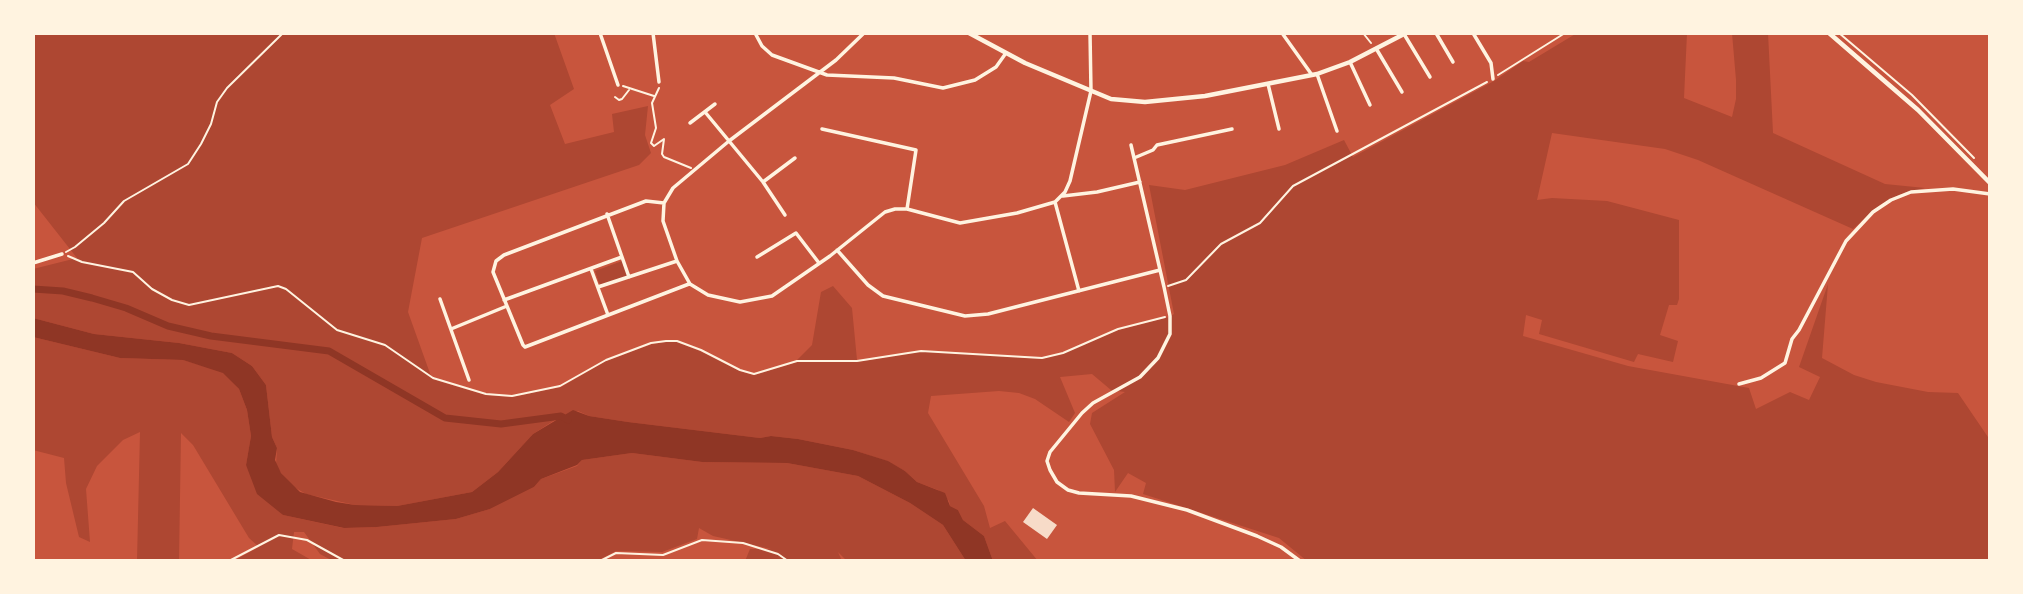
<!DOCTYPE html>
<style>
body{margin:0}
#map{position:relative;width:2023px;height:594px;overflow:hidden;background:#c8553d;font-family:Overpass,sans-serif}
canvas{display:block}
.frame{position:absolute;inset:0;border:35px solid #fff3e0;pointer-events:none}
</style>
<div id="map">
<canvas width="2023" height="594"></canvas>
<div class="frame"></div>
</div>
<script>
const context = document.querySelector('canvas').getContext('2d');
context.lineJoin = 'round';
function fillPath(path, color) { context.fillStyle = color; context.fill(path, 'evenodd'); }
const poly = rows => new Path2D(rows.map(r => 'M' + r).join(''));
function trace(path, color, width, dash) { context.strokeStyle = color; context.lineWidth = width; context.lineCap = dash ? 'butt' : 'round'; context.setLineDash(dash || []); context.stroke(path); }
fillPath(poly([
 [33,33,554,33,574,89,550,105,565,144,614,132,612,114,648,106,645,135,651,153,639,165,422,238,408,312,432,379,486,395,512,397,561,387,606,361,652,344,666,342,677,342,700,351,740,371,754,375,797,362,857,362,921,351,1042,359,1063,353,1118,330,1169,317,1174,314,1149,185,1185,190,1285,165,1344,140,1353,157,1494,81,1523,61,1529,62,1577,33,1687,33,1684,98,1732,117,1736,99,1736,80,1732,33,1768,33,1773,133,1885,184,1925,188,1899,195,1880,205,1853,229,1698,160,1665,149,1552,133,1537,200,1552,198,1607,201,1679,220,1679,299,1677,305,1669,305,1660,335,1678,341,1673,362,1638,354,1634,362,1539,334,1542,320,1526,315,1523,336,1628,366,1749,388,1756,409,1790,392,1809,400,1820,377,1799,367,1828,284,1822,358,1854,375,1876,382,1928,392,1958,393,1990,440,1990,561,1307,561,1279,538,1143,494,1146,483,1128,473,1115,492,1114,470,1090,424,1092,413,1125,392,1111,390,1092,374,1060,377,1075,413,1069,422,1035,399,1019,393,999,391,931,396,928,413,984,506,990,528,1005,521,1038,561,993,561,984,536,963,520,958,510,950,506,949,501,938,490,917,482,905,471,887,461,853,450,798,439,771,436,760,438,628,422,589,416,578,411,561,416,533,434,498,472,472,492,397,506,355,505,306,494,294,487,281,473,276,465,277,448,272,437,266,385,252,366,232,353,179,343,94,334,33,318,33,269,77,258,33,202],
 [622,261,629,277,602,285,599,283,595,271],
 [833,286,852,308,857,360,797,360,812,345,821,292],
 [33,337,120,358,183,360,223,372,239,389,247,410,251,436,246,465,283,515,343,528,377,527,456,519,490,509,534,487,541,479,577,466,582,460,632,453,702,462,787,463,858,476,910,503,943,525,966,561,847,561,838,552,842,561,745,561,750,549,771,549,713,536,699,528,697,539,662,552,616,551,597,561,333,561,320,554,304,532,294,532,292,549,313,561,233,561,259,547,249,538,193,445,181,433,179,561,137,561,140,432,123,440,97,466,86,489,90,542,79,537,66,483,64,458,33,450]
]), '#ae4732');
fillPath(poly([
 [33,318,94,334,179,343,232,353,252,366,266,385,272,437,277,448,275,460,281,473,300,492,336,502,355,505,397,506,472,492,498,472,533,434,573,410,589,416,628,422,760,438,771,436,798,439,853,450,888,461,905,471,917,482,945,493,950,506,958,510,963,520,984,536,993,561,966,561,943,525,910,503,858,476,787,463,702,462,632,453,582,460,577,465,541,479,534,487,490,509,456,519,377,527,344,528,283,515,257,494,246,465,251,436,247,410,239,389,223,373,183,360,120,358,33,337]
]), '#8f3625');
trace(poly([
 [33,289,63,291,92,298,126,308,168,326,211,336,329,351,445,418,501,424,561,416,568,420]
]), '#8f3625', 7);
fillPath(poly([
 [1033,508,1057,525,1047,539,1023,522]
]), '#f7dbc8');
trace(poly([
 [1363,33,1371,43],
 [1839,33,1912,95,1974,158],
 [1498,75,1565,33],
 [623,86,654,96],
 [659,88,652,103,656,128,651,143,654,146,664,139,662,154,664,157,691,168],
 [615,97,619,100,622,99,629,90],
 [66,252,75,247,104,223,124,201,188,164,201,144,211,124,217,102,227,88,283,33],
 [68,256,82,262,133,272,152,289,172,300,189,305,278,286,286,289,337,330,385,345,433,378,486,394,512,396,560,386,606,360,651,343,666,341,677,341,701,350,740,370,754,374,797,361,857,361,921,351,1042,358,1063,353,1118,329,1165,317],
 [1168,286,1186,280,1221,244,1260,223,1293,186,1487,82],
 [229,561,279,535,307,540,345,561],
 [600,561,616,553,663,555,702,540,743,543,778,554,788,561]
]), '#fff3e0', 2);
trace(poly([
 [600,33,618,85],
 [653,33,659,82],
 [755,33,762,46,772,55,827,75,894,78,943,88,975,80,996,67,1006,53],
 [864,33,836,60,729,141,673,188,664,203,663,221,677,261,690,284,708,295,740,302,772,296,830,256,885,212,895,209,907,209,960,223,1017,213,1055,202,1065,192,1070,181,1091,91,1090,33],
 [1282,33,1312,75],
 [1436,33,1453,62],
 [1473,33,1491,63,1493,79],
 [1404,34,1430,77],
 [1377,50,1402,92],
 [1350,62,1370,105],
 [1317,74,1337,131],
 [1268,84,1279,129],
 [705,112,763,182,785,215],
 [690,123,715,104],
 [822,129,916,150,907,209],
 [1131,145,1164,287,1170,316,1170,334,1158,358,1140,377,1093,403,1082,413,1050,452,1047,461,1050,470,1057,482,1068,490,1079,493,1131,496,1187,510,1257,536,1281,547,1300,561],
 [1134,158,1153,150,1157,145,1232,129],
 [763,182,795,158],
 [1063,196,1097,192,1140,182],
 [1055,202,1079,291],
 [664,203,646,201,504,255,496,261,493,272,523,345,525,347,689,284],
 [607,214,629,277],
 [837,250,868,285,883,296,965,316,988,314,1160,270],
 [757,257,796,233,819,263],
 [33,263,62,254],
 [591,269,608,315],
 [598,287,677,261],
 [440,299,469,380],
 [504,300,622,257],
 [451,329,507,306],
 [1739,384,1761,378,1785,363,1792,339,1799,330,1846,241,1873,212,1891,200,1911,192,1953,189,1990,194]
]), '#fff3e0', 3.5);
trace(poly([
 [969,33,1025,63,1111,99,1145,102,1205,96,1317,74,1350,62,1406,33]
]), '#fff3e0', 4.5);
trace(poly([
 [1829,33,1918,110,1990,183]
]), '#fff3e0', 4.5);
</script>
